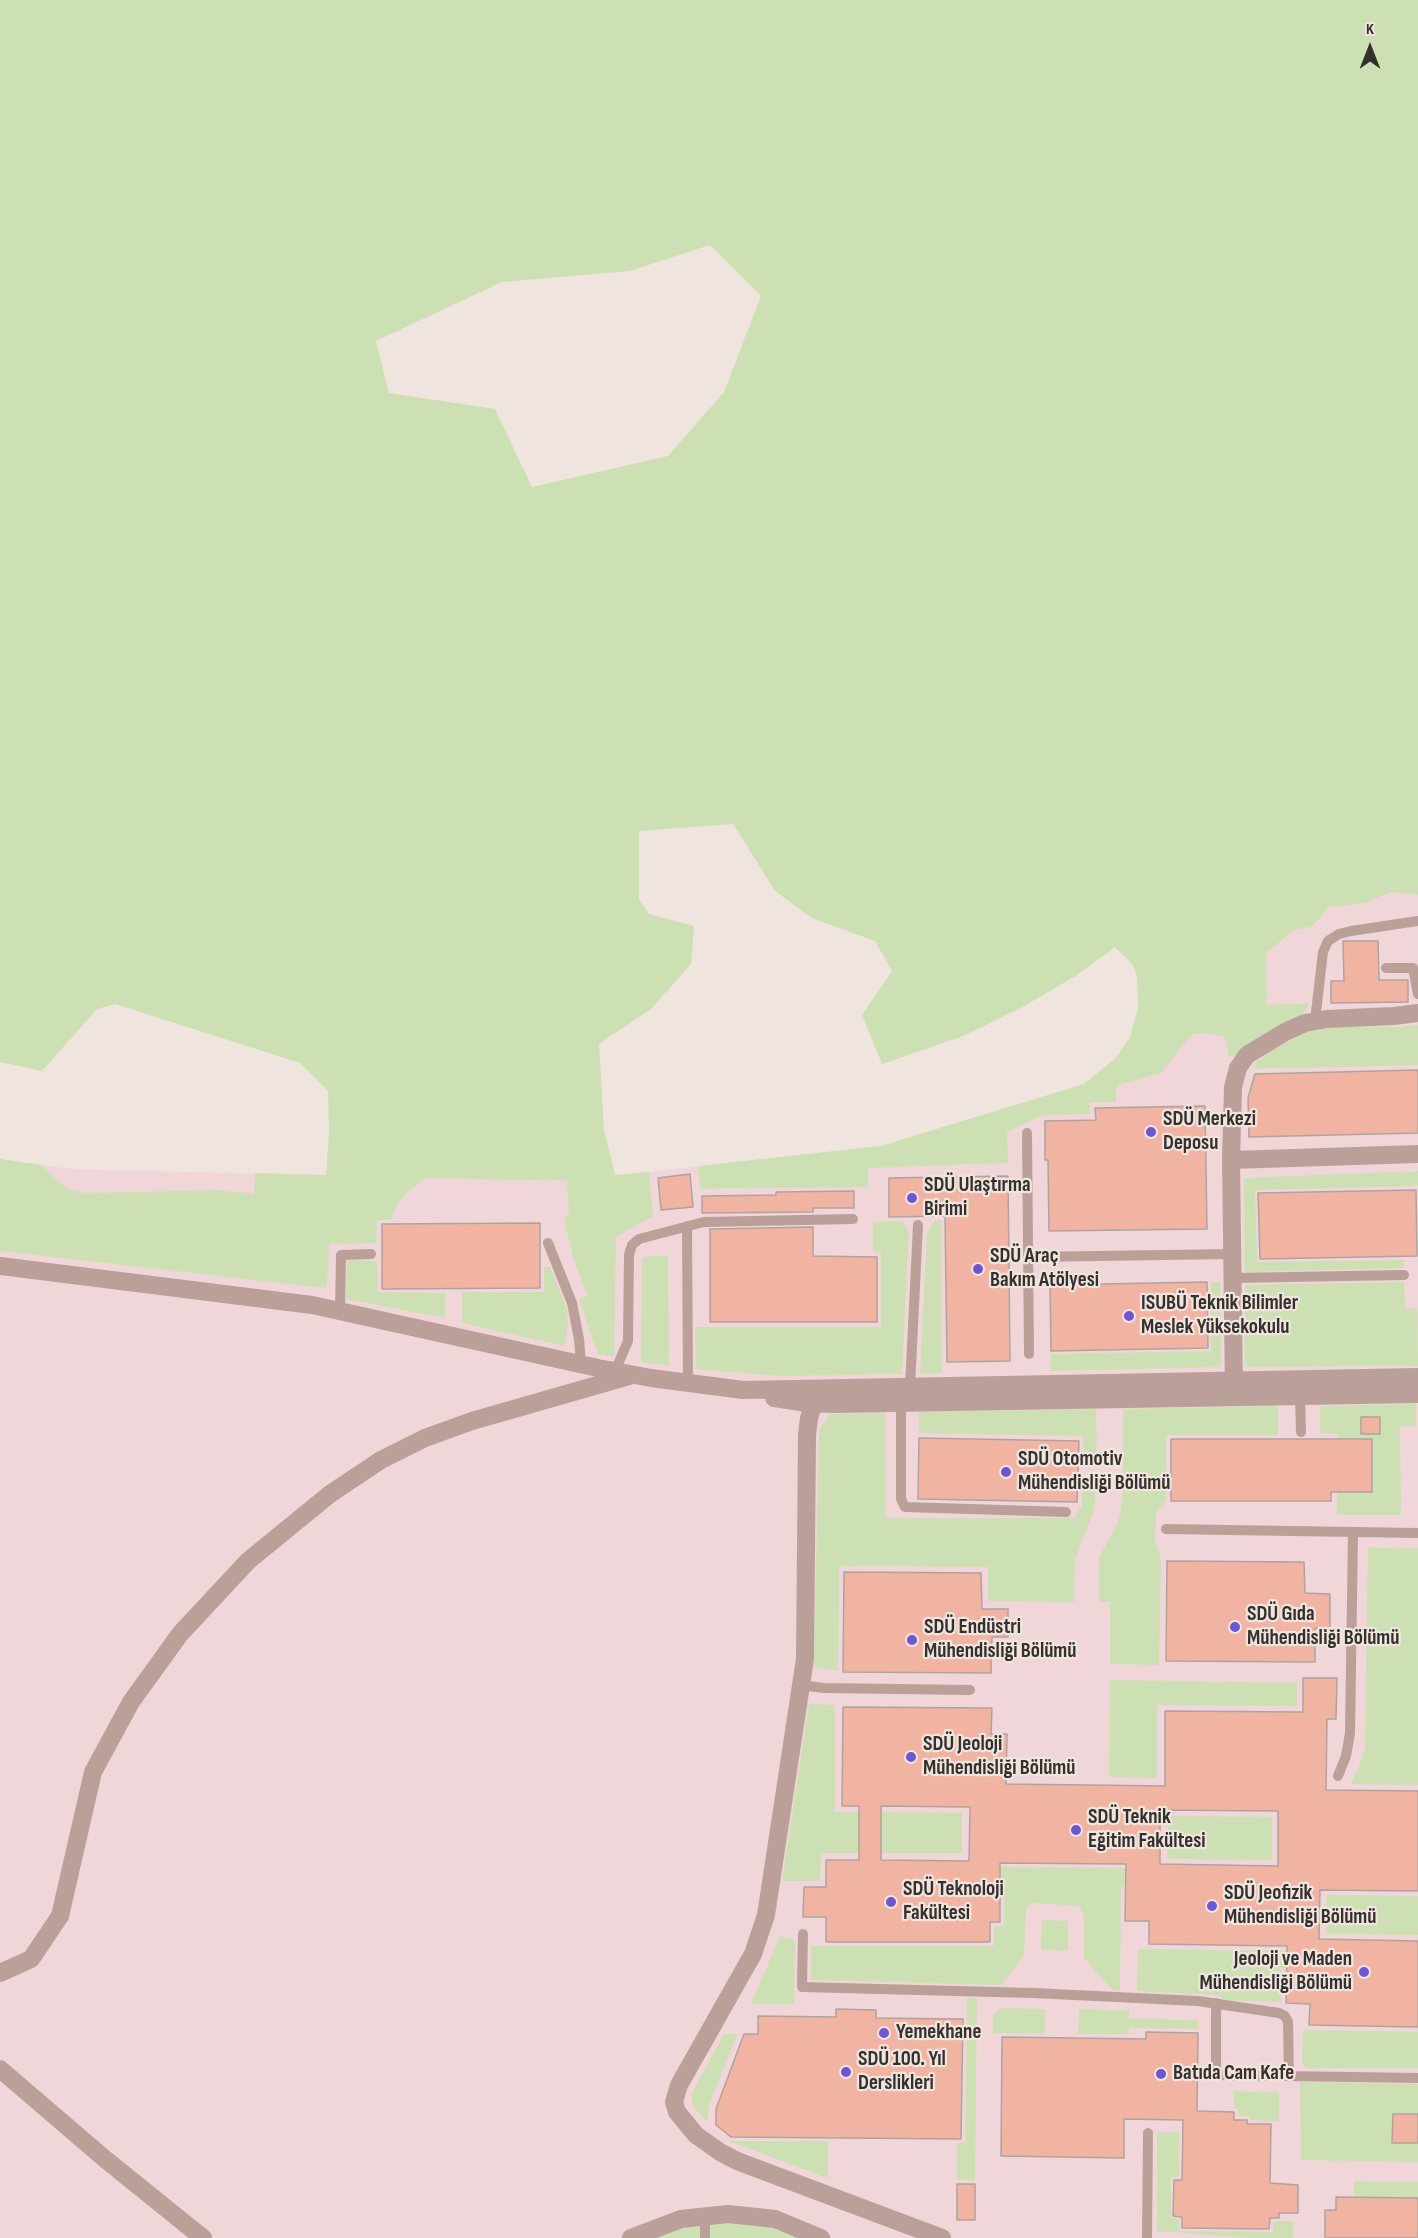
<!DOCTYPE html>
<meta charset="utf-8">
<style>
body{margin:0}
#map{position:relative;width:1418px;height:2238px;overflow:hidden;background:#f0e5de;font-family:"Sofia Sans Condensed",sans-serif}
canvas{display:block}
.north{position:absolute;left:1340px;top:18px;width:60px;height:60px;-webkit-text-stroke:4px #f0e5de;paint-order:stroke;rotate:0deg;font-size:16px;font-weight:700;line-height:24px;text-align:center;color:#34302e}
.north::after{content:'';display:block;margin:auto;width:21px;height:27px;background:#34302e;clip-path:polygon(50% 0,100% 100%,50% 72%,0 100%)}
</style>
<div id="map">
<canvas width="1418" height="2238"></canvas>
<div class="north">K</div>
</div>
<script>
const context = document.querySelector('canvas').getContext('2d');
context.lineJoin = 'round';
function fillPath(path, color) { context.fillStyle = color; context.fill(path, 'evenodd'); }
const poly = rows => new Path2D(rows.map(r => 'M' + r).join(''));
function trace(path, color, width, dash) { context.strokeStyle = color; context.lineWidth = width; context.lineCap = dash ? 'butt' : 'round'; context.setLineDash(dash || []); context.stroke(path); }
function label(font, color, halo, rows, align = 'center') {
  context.font = font + ' "Sofia Sans Condensed",sans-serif'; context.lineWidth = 4.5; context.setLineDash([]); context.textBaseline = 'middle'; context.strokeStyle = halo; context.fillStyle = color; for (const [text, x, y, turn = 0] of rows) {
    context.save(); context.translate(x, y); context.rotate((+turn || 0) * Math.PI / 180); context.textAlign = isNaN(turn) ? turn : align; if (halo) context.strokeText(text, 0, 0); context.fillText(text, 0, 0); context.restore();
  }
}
fillPath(poly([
 [1418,554,1418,2238,0,2238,0,1159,73,1169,568,1181,881,1146,1084,1084,1273,926]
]), '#f0d6d8');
fillPath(poly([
 [0,0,1418,0,1418,895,1391,892,1365,903,1328,907,1313,926,1294,930,1267,952,1266,956,1267,1005,1309,1003,1302,1016,1235,1057,1229,1056,1226,1041,1223,1036,1205,1033,1194,1034,1186,1041,1161,1073,1118,1085,1116,1090,1116,1102,1090,1102,1090,1114,1043,1115,1007,1132,1008,1163,868,1168,868,1187,700,1189,698,1166,881,1146,1084,1084,1116,1058,1130,1037,1138,1008,1137,976,1133,965,1115,947,1077,975,1021,1008,961,1037,882,1064,862,1015,892,971,875,941,812,918,775,891,733,824,639,831,639,900,649,914,694,926,691,964,651,1009,599,1044,604,1129,615,1175,649,1172,653,1216,616,1237,614,1357,598,1354,579,1300,587,1295,574,1260,564,1220,569,1213,567,1181,425,1178,407,1193,396,1206,392,1219,377,1220,376,1243,329,1244,327,1285,325,1288,0,1251,0,1159,41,1165,67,1189,86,1193,219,1190,254,1194,255,1173,326,1175,329,1131,328,1091,300,1063,115,1004,97,1009,42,1071,0,1062],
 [710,245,761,296,724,392,668,456,532,487,495,409,389,393,376,341,502,282,630,271],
 [1418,1025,1418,1065,1255,1069,1256,1063,1274,1048,1304,1032,1334,1027,1397,1027],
 [1418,1171,1418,1186,1255,1190,1257,1262,1404,1260,1404,1268,1245,1272,1244,1178],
 [935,1220,941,1220,942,1373,920,1374,927,1233],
 [902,1221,909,1231,902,1374,779,1376,696,1369,695,1327,881,1327,881,1253,873,1252,873,1222],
 [668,1255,669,1366,641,1362,642,1260,644,1257],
 [347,1260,377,1261,378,1292,445,1293,445,1318,346,1299],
 [544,1267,550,1267,567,1309,568,1325,564,1346,462,1323,462,1292,544,1292],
 [1211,1282,1220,1282,1221,1367,1050,1371,1051,1354,1211,1351],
 [1404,1282,1405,1308,1417,1309,1418,1366,1245,1367,1245,1285],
 [1416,1404,1416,1426,1400,1426,1401,1515,1337,1515,1338,1434,1320,1433,1320,1406],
 [1278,1406,1278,1435,1166,1435,1166,1501,1157,1510,1156,1514,1155,1540,1161,1559,1159,1665,1110,1664,1110,1602,1099,1602,1099,1557,1116,1527,1120,1513,1123,1494,1123,1409],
 [1096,1409,1097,1461,1084,1460,1083,1436,919,1433,919,1412],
 [885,1413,886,1518,1074,1518,1082,1505,1082,1484,1096,1484,1094,1510,1075,1560,1074,1602,988,1601,988,1567,839,1566,838,1671,814,1667,819,1430,830,1414],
 [1368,1547,1418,1548,1418,1785,1351,1784,1360,1764,1365,1747],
 [1110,1680,1297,1683,1297,1706,1157,1705,1157,1778,1109,1777],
 [809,1704,835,1705,835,1812,962,1813,962,1853,821,1853,820,1881,782,1881],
 [1168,1816,1272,1817,1272,1860,1167,1859],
 [995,1867,1133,1868,1133,1886,1121,1887,1120,1991,1113,1990,1084,1958,1084,1916,1079,1906,1035,1903,1029,1905,1026,1909,1024,1956,1001,1985,811,1980,811,1946,994,1946,994,1926,1004,1926,1004,1881,995,1881],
 [1327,1895,1418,1896,1418,1935,1326,1934],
 [1042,1920,1068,1921,1068,1951,1041,1950],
 [780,1936,795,1940,794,2004,751,2004],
 [1138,1949,1294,1951,1294,1968,1281,1968,1281,2002,1226,2000,1217,1995,1137,1991],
 [967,1998,977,1998,975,2180,957,2180,957,2143,965,2142],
 [1001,2008,1045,2009,1045,2034,993,2033,993,2014],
 [1079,2009,1129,2010,1129,2018,1198,2020,1198,2029,1129,2028,1129,2034,1078,2034],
 [1303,2030,1418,2032,1418,2068,1306,2068,1302,2063],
 [724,2034,737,2034,709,2105,707,2122,692,2105,692,2093],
 [1300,2082,1418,2084,1418,2162,1301,2160],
 [1234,2091,1279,2092,1279,2121,1251,2120,1250,2116,1238,2116,1238,2108,1234,2108],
 [1157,2132,1179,2132,1179,2177,1171,2177,1171,2218,1179,2219,1180,2231,1273,2232,1273,2221,1293,2221,1293,2238,1252,2238,1157,2231],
 [728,2141,828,2141,828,2178],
 [1354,2181,1418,2182,1418,2198,1354,2198],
 [716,2214,821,2238,631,2238]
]), '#cde0b3');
const building = poly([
 [1343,941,1378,941,1379,980,1408,980,1408,1002,1331,1003,1331,981,1344,981,1343,941],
 [1418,1070,1418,1133,1249,1137,1248,1098,1255,1074,1418,1070],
 [1205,1106,1207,1229,1049,1231,1048,1160,1045,1160,1045,1121,1096,1120,1095,1108,1205,1106],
 [690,1174,693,1207,661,1210,658,1178,690,1174],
 [1008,1176,1010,1361,947,1362,945,1216,889,1217,889,1178,1008,1176],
 [1416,1190,1417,1256,1260,1259,1258,1193,1416,1190],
 [854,1191,854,1208,813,1208,813,1212,702,1213,702,1196,776,1195,776,1192,854,1191],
 [540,1223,540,1288,382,1289,382,1224,540,1223],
 [813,1227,813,1256,877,1257,877,1322,710,1322,710,1229,813,1227],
 [1207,1282,1208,1348,1051,1351,1050,1285,1207,1282],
 [1361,1417,1380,1417,1380,1434,1361,1434,1361,1417],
 [919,1438,1079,1441,1077,1502,918,1499,919,1438],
 [1171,1439,1372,1439,1372,1492,1331,1492,1331,1501,1171,1501,1171,1439],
 [1167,1561,1304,1562,1305,1593,1330,1594,1330,1629,1315,1628,1315,1662,1166,1661,1167,1561],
 [844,1572,981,1573,982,1609,1008,1609,1008,1637,992,1637,991,1673,843,1672,844,1572],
 [1303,1678,1337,1678,1336,1719,1327,1719,1326,1790,1418,1791,1418,1891,1320,1890,1319,1939,1418,1941,1418,2027,1309,2025,1310,2004,1286,2003,1287,1946,1149,1944,1149,1921,1125,1921,1126,1864,1000,1863,1000,1922,990,1922,990,1942,826,1942,826,1917,803,1917,804,1887,826,1887,826,1860,859,1860,859,1806,842,1806,843,1707,992,1708,991,1734,1007,1734,1006,1784,1165,1786,1165,1711,1303,1712,1303,1678],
 [881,1806,970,1807,969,1861,881,1860,881,1806],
 [1160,1810,1278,1811,1278,1866,1160,1864,1160,1810],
 [836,2009,876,2010,876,2018,963,2019,961,2139,731,2137,716,2125,716,2109,744,2034,758,2034,758,2016,836,2017,836,2009],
 [1146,2032,1198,2033,1197,2111,1234,2112,1234,2120,1247,2120,1247,2124,1271,2124,1270,2183,1298,2185,1298,2213,1279,2213,1279,2218,1270,2218,1269,2229,1182,2228,1182,2217,1173,2216,1174,2180,1182,2180,1183,2120,1124,2119,1124,2158,1001,2156,1002,2037,1146,2039,1146,2032],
 [1393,2114,1418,2114,1418,2143,1392,2143,1393,2114],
 [957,2184,975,2184,975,2220,957,2220,957,2184],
 [1336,2197,1418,2198,1418,2238,1325,2238,1325,2210,1336,2210,1336,2197]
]);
fillPath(building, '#f1b4a3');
trace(building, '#afa3a0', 1.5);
trace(poly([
 [1386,968,1413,968,1418,994],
 [1315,1021,1323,952,1328,941,1339,934,1351,931,1418,921],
 [1027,1133,1029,1354],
 [687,1226,688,1383],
 [548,1243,572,1303,579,1339,581,1364],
 [1029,1257,1233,1254],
 [1233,1278,1404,1275],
 [340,1311,341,1255,371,1254],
 [615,1371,628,1341,629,1255,632,1245,639,1239,704,1222,853,1219],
 [910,1387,918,1225],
 [1300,1395,1301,1432],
 [901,1403,901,1499,905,1507,1066,1512],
 [1166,1529,1418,1533],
 [801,1685,824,1688,970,1690],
 [1338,1776,1346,1756,1350,1733,1353,1532],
 [803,1934,802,1987,1033,1993,1198,2001,1279,2013,1285,2016,1288,2022,1289,2076],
 [1216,2003,1216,2075,1418,2078],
 [705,2215,705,2238],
 [1147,2238,1148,2133]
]), '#bb9f99', 10);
trace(poly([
 [1231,1160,1233,1087,1238,1068,1247,1055,1285,1032,1305,1023,1327,1019,1394,1016,1418,1013],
 [0,1266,312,1305,598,1368,651,1378,743,1390,1418,1377],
 [819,1389,809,1418,807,1435,805,1659,766,1915,753,1954,679,2085,674,2102,677,2112,696,2135,720,2152,737,2161,942,2238],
 [1234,1391,1231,1160,1418,1154],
 [774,1398,807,1403,836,1404,1418,1394],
 [0,1973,31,1959,60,1916,93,1772,131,1702,180,1634,248,1561,330,1494,381,1460,425,1438,472,1421,629,1376],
 [0,2069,105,2159,203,2238],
 [631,2238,681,2219,728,2214,775,2219,821,2238]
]), '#bb9f99', 18);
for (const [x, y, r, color] of [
 [1151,1132,6,"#6d56cf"],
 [912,1198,6,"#6d56cf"],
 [978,1269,6,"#6d56cf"],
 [1129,1316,6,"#6d56cf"],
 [1006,1472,6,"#6d56cf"],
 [1235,1627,6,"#6d56cf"],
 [912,1640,6,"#6d56cf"],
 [911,1757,6,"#6d56cf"],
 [1076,1830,6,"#6d56cf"],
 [891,1902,6,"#6d56cf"],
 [1212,1906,6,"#6d56cf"],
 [1364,1972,6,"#6d56cf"],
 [884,2033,6,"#6d56cf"],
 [846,2072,6,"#6d56cf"],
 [1161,2074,6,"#6d56cf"]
]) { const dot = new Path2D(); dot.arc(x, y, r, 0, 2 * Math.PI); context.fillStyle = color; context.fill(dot); trace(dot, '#f0e5de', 2); }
label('bold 21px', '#34302e', '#f0e5de', [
 ["SDÜ Merkezi",1163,1120],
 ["Deposu",1163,1144],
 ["SDÜ Ulaştırma",924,1186],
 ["Birimi",924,1210],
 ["SDÜ Araç",990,1257],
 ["Bakım Atölyesi",990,1281],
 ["ISUBÜ Teknik Bilimler",1141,1304],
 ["Meslek Yüksekokulu",1141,1328],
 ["SDÜ Otomotiv",1018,1460],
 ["Mühendisliği Bölümü",1018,1484],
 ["SDÜ Gıda",1247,1615],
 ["Mühendisliği Bölümü",1247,1639],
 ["SDÜ Endüstri",924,1628],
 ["Mühendisliği Bölümü",924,1652],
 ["SDÜ Jeoloji",923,1745],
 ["Mühendisliği Bölümü",923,1769],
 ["SDÜ Teknik",1088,1818],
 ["Eğitim Fakültesi",1088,1842],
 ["SDÜ Teknoloji",903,1890],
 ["Fakültesi",903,1914],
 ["SDÜ Jeofizik",1224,1894],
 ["Mühendisliği Bölümü",1224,1918],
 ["Jeoloji ve Maden",1352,1960,"right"],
 ["Mühendisliği Bölümü",1352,1984,"right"],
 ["Yemekhane",896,2033],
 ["SDÜ 100. Yıl",858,2060],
 ["Derslikleri",858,2084],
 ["Batıda Cam Kafe",1173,2074]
], 'left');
</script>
